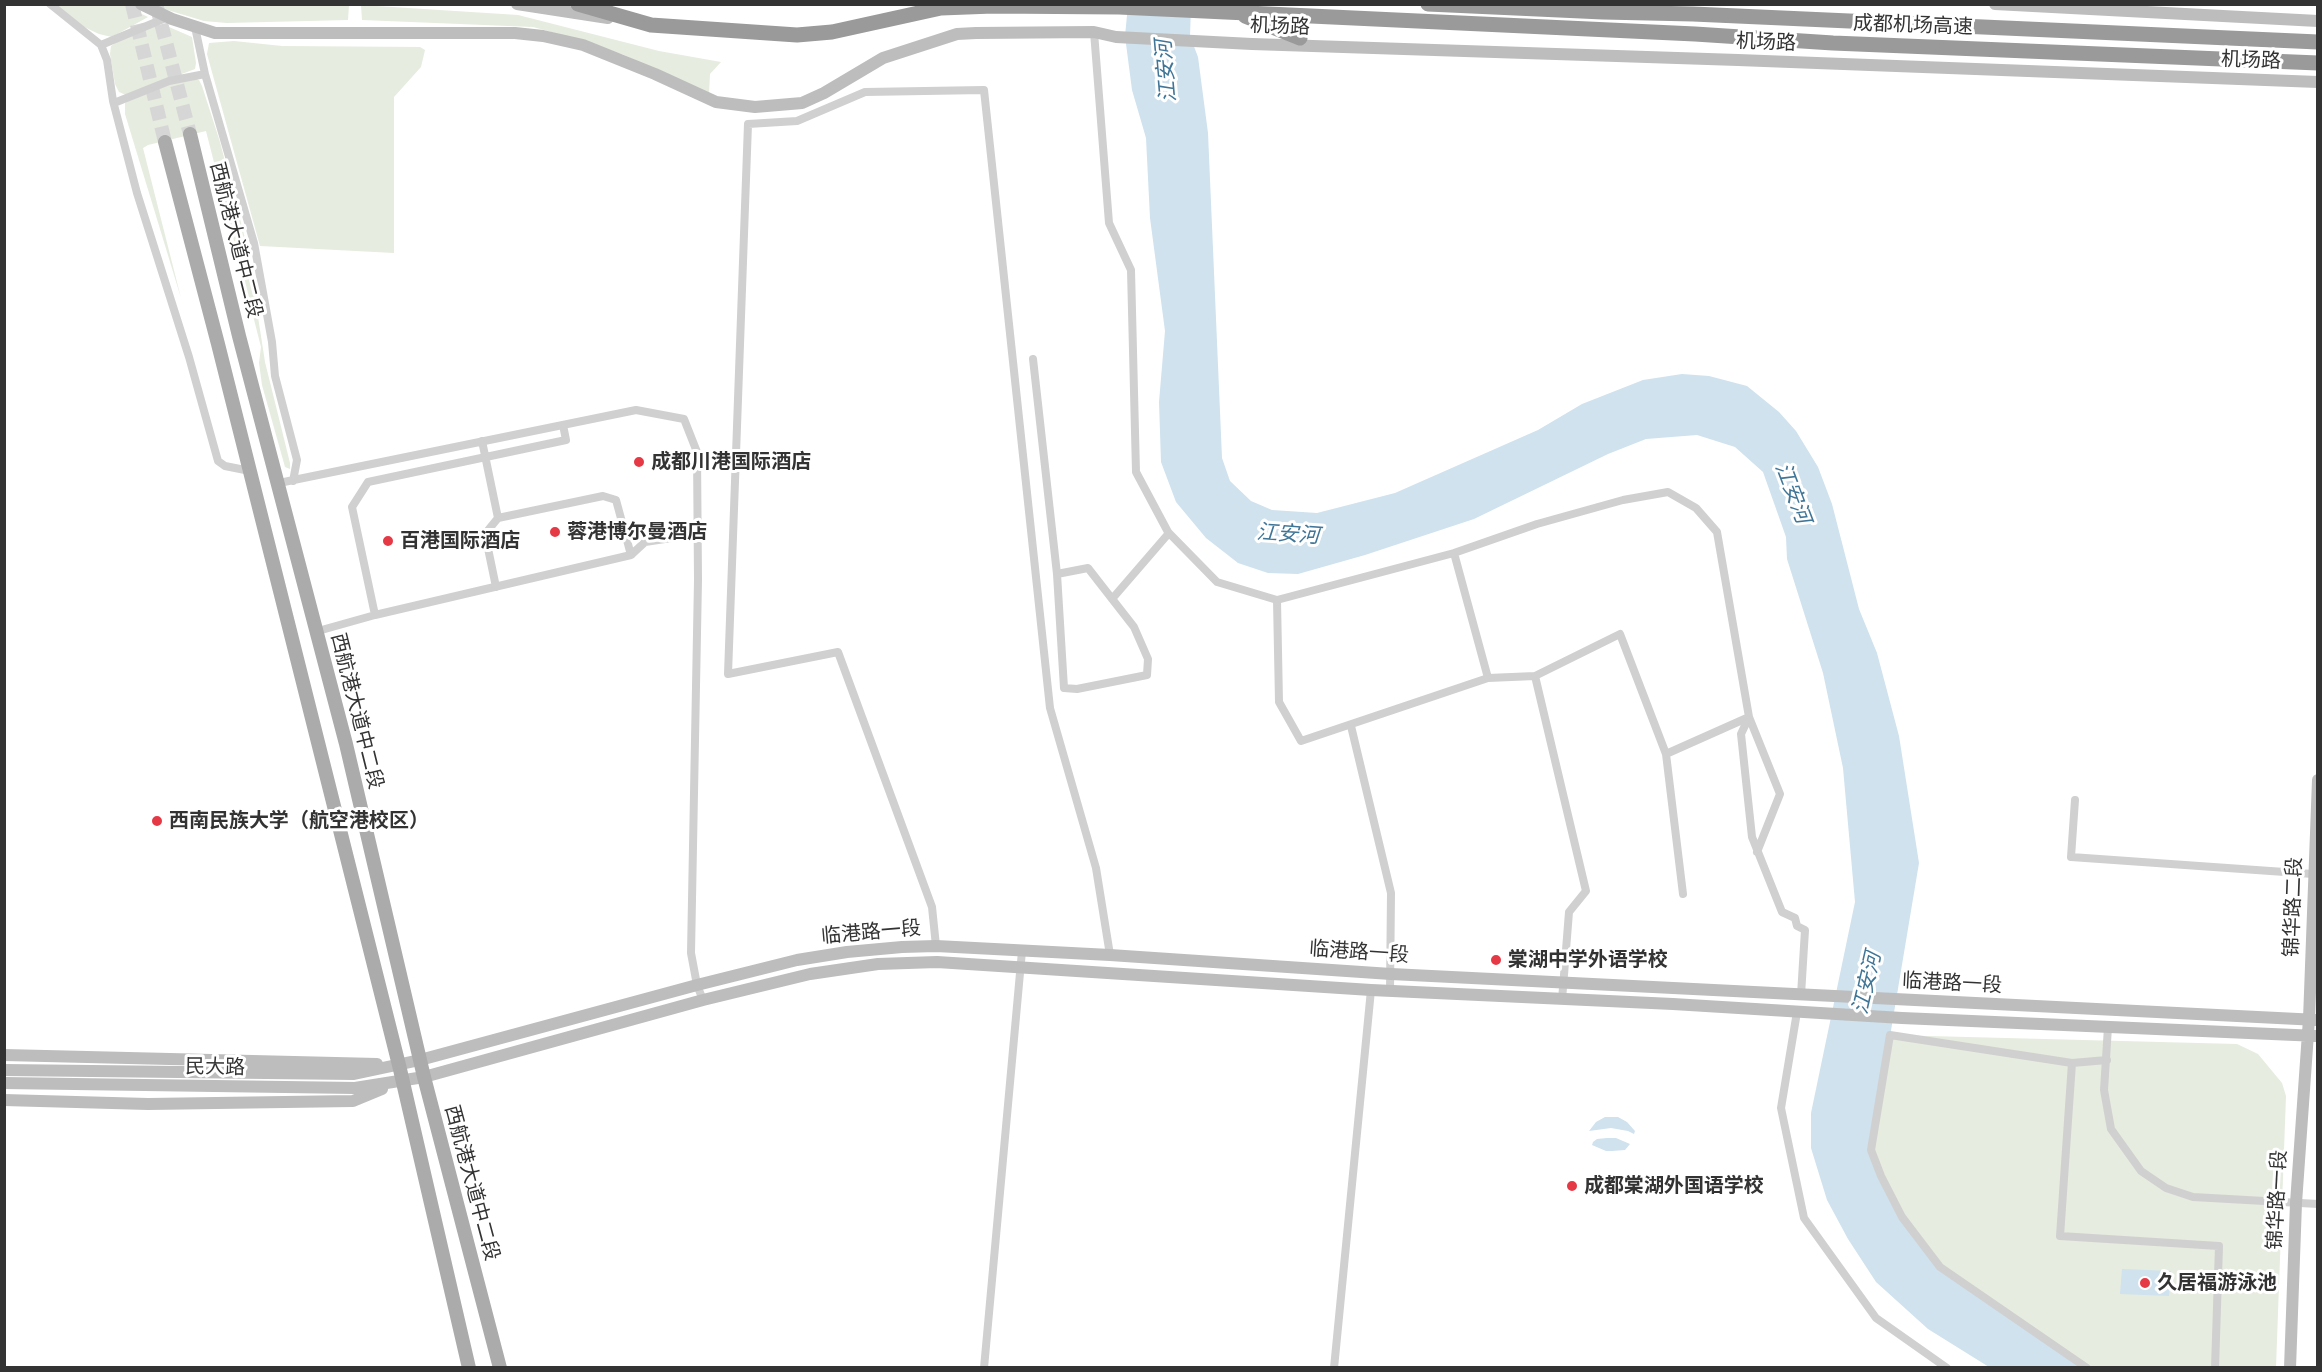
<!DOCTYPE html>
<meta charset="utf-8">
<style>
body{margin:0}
#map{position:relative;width:2322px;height:1372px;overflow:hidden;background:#fff;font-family:"Asap Condensed",sans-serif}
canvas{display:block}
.frame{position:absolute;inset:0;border:6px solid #333;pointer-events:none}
</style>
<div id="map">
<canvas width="2322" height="1372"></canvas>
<div class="frame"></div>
</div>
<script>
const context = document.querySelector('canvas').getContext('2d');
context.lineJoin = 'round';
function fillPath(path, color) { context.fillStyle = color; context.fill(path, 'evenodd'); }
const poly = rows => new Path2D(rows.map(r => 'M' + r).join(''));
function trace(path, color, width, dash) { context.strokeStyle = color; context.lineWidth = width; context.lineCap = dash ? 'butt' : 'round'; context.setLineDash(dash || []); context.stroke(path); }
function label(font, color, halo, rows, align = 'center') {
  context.font = font + ' "Asap Condensed","Noto Sans SC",sans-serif'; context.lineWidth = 6; context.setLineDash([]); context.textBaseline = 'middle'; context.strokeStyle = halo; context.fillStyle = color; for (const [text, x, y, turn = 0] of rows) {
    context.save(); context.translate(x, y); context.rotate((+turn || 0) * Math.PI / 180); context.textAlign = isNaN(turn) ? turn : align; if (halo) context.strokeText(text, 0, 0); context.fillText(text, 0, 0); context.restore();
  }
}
fillPath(poly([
 [56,5,123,5,148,17,112,37,99,34,82,26],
 [151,5,349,5,348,20,227,23,204,21],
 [361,5,518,15,659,51,721,62,710,74,709,94,624,55,581,40,533,27,362,20],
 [156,26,169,27,192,37,196,63,195,69,126,95,119,92,115,84,110,54,111,46,121,39],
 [234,41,282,46,420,47,425,50,421,67,394,97,394,253,260,246,207,54,209,43],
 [194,78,199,80,202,86,220,142,247,246,265,362,290,463,290,469,285,467,262,385,259,363,261,347,206,131,148,145,143,148,181,298,125,114,125,103,132,99,169,84],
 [1890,1035,2237,1044,2258,1054,2282,1083,2286,1096,2276,1367,2086,1367,1940,1267,1902,1217,1871,1150]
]), '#e6ecdf');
fillPath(poly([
 [1128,5,1191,5,1190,36,1198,57,1208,133,1222,458,1230,481,1251,501,1272,510,1317,513,1395,493,1538,430,1582,404,1643,380,1682,374,1709,376,1747,386,1779,412,1796,431,1818,467,1832,504,1859,609,1877,653,1899,736,1919,863,1871,1150,1902,1217,1940,1267,2086,1367,1989,1367,1928,1329,1876,1282,1848,1239,1827,1200,1811,1148,1811,1113,1855,902,1843,768,1823,673,1787,559,1786,537,1763,472,1735,447,1697,435,1646,439,1608,454,1474,519,1365,555,1298,574,1268,573,1238,563,1206,538,1176,502,1161,462,1159,402,1165,331,1150,218,1146,138,1132,90,1125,36],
 [1605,1117,1618,1117,1627,1122,1635,1131,1634,1134,1628,1131,1611,1128,1589,1131,1596,1122],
 [1607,1138,1616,1138,1630,1144,1625,1150,1612,1151,1606,1151,1592,1145,1593,1142,1597,1139],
 [2122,1269,2171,1271,2169,1296,2120,1294]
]), '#cfe2ee');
trace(poly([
 [132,4,165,142],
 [156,4,190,134]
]), '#d6d6d6', 14, [14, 7]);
trace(poly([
 [50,4,101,45,107,60,113,101,137,193,189,357,218,461,225,466,250,471],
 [195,27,205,74,254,243,272,342,275,376,297,460,293,481],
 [1094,32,1109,223,1131,270,1136,472,1168,532,1217,582,1277,600,1454,553,1537,524,1623,500,1668,492,1696,508,1717,532,1749,717,1780,794,1757,852],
 [101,45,168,17],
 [114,103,169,81,205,74],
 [1033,359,1057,574,1088,568,1134,627,1148,659,1147,675,1077,689,1064,688,1057,574],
 [482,441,498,518,485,534,496,587],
 [279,483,636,410,684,419,697,452,698,580,691,953,697,985,703,1000],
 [498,518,603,496,616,500,631,555],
 [1454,553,1488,678],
 [1112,599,1169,533],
 [1277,600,1279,702,1301,741,1488,678,1535,676,1620,634,1666,754,1683,894],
 [375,615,352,507,368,482,566,440,563,425],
 [318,631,375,615,631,555,645,542,698,534],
 [1535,676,1586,891,1569,912,1562,1000],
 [1749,717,1741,734,1752,837,1782,912,1795,918,1797,926,1805,930,1801,995],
 [1351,726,1391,893,1390,991],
 [1666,754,1749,717],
 [2075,800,2071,857,2313,874],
 [936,946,932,907,838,652,728,674,748,124,797,121,865,92,984,90,1050,708,1096,868,1110,955],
 [1797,1012,1781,1108,1804,1218,1876,1318,1947,1368],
 [2108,1027,2104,1090,2111,1129,2141,1171,2166,1188,2193,1197,2318,1204],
 [2072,1063,2060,1236,2219,1246,2215,1368],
 [984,1368,1022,951],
 [1334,1368,1371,990],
 [2087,1368,1940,1267,1902,1217,1881,1176,1871,1150,1890,1035,2072,1063,2107,1060]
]), '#d0d0d0', 8);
trace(poly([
 [141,4,172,19,215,33,515,33,543,36,583,45,655,74,716,102,755,107,802,103,824,93,883,58,957,34,976,33,1094,32,1116,37,1252,44,1738,60,2318,82],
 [517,4,608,18],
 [1995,4,2318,21],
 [4,1055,377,1064],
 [4,1070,354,1074,420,1060,697,985,797,960,847,952,902,947,936,946,1110,955,1391,974,2318,1020],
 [4,1083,355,1088,424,1077,703,1000,810,974,878,964,937,962,1371,990,1673,1004,1902,1018,2318,1036],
 [4,1100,148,1104,353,1101,382,1089],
 [2290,1368,2296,1203,2309,1019,2318,780]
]), '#bdbdbd', 12);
trace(poly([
 [190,134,239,336,346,744,424,1077,500,1368],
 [165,142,218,344,399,1065,469,1368]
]), '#ababab', 14);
trace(poly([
 [578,4,651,25,797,35,832,32,941,8,993,6,1119,7,1695,34,1833,43,2318,63],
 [1428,4,1603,12,1693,14,2318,42],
 [1245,16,1300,38]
]), '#9a9a9a', 15);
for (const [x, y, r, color] of [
 [639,462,6,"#e63946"],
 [555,532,6,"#e63946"],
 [388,541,6,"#e63946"],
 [157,821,6,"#e63946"],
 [1496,960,6,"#e63946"],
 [1572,1186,6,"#e63946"],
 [2145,1283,6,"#e63946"]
]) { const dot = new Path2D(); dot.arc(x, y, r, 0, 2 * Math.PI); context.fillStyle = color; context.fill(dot); trace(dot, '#fff', 2); }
label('20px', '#333', '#fff', [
 ["成都机场高速",1913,25,2],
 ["机场路",1280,26,2],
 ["机场路",1766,42,2],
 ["机场路",2251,60,2],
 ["西航港大道中二段",236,240,76],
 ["西航港大道中二段",357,711,76],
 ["锦华路二段",2293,907,-88],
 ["临港路一段",871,932,-5],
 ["临港路一段",1359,952,4],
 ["临港路一段",1952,983,3],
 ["民大路",215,1067,1],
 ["西航港大道中二段",472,1183,75],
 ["锦华路一段",2277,1200,-87]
]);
label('bold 20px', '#333', '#fff', [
 ["成都川港国际酒店",651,462],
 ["蓉港博尔曼酒店",567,532],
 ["百港国际酒店",400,541],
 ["西南民族大学（航空港校区）",169,821],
 ["棠湖中学外语学校",1508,960],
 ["成都棠湖外国语学校",1584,1186],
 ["久居福游泳池",2157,1283]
], 'left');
label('italic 21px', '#3f7597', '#fff', [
 ["江安河",1166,71,-95],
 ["江安河",1793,493,69],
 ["江安河",1288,534,4],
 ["江安河",1867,983,-77]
]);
</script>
